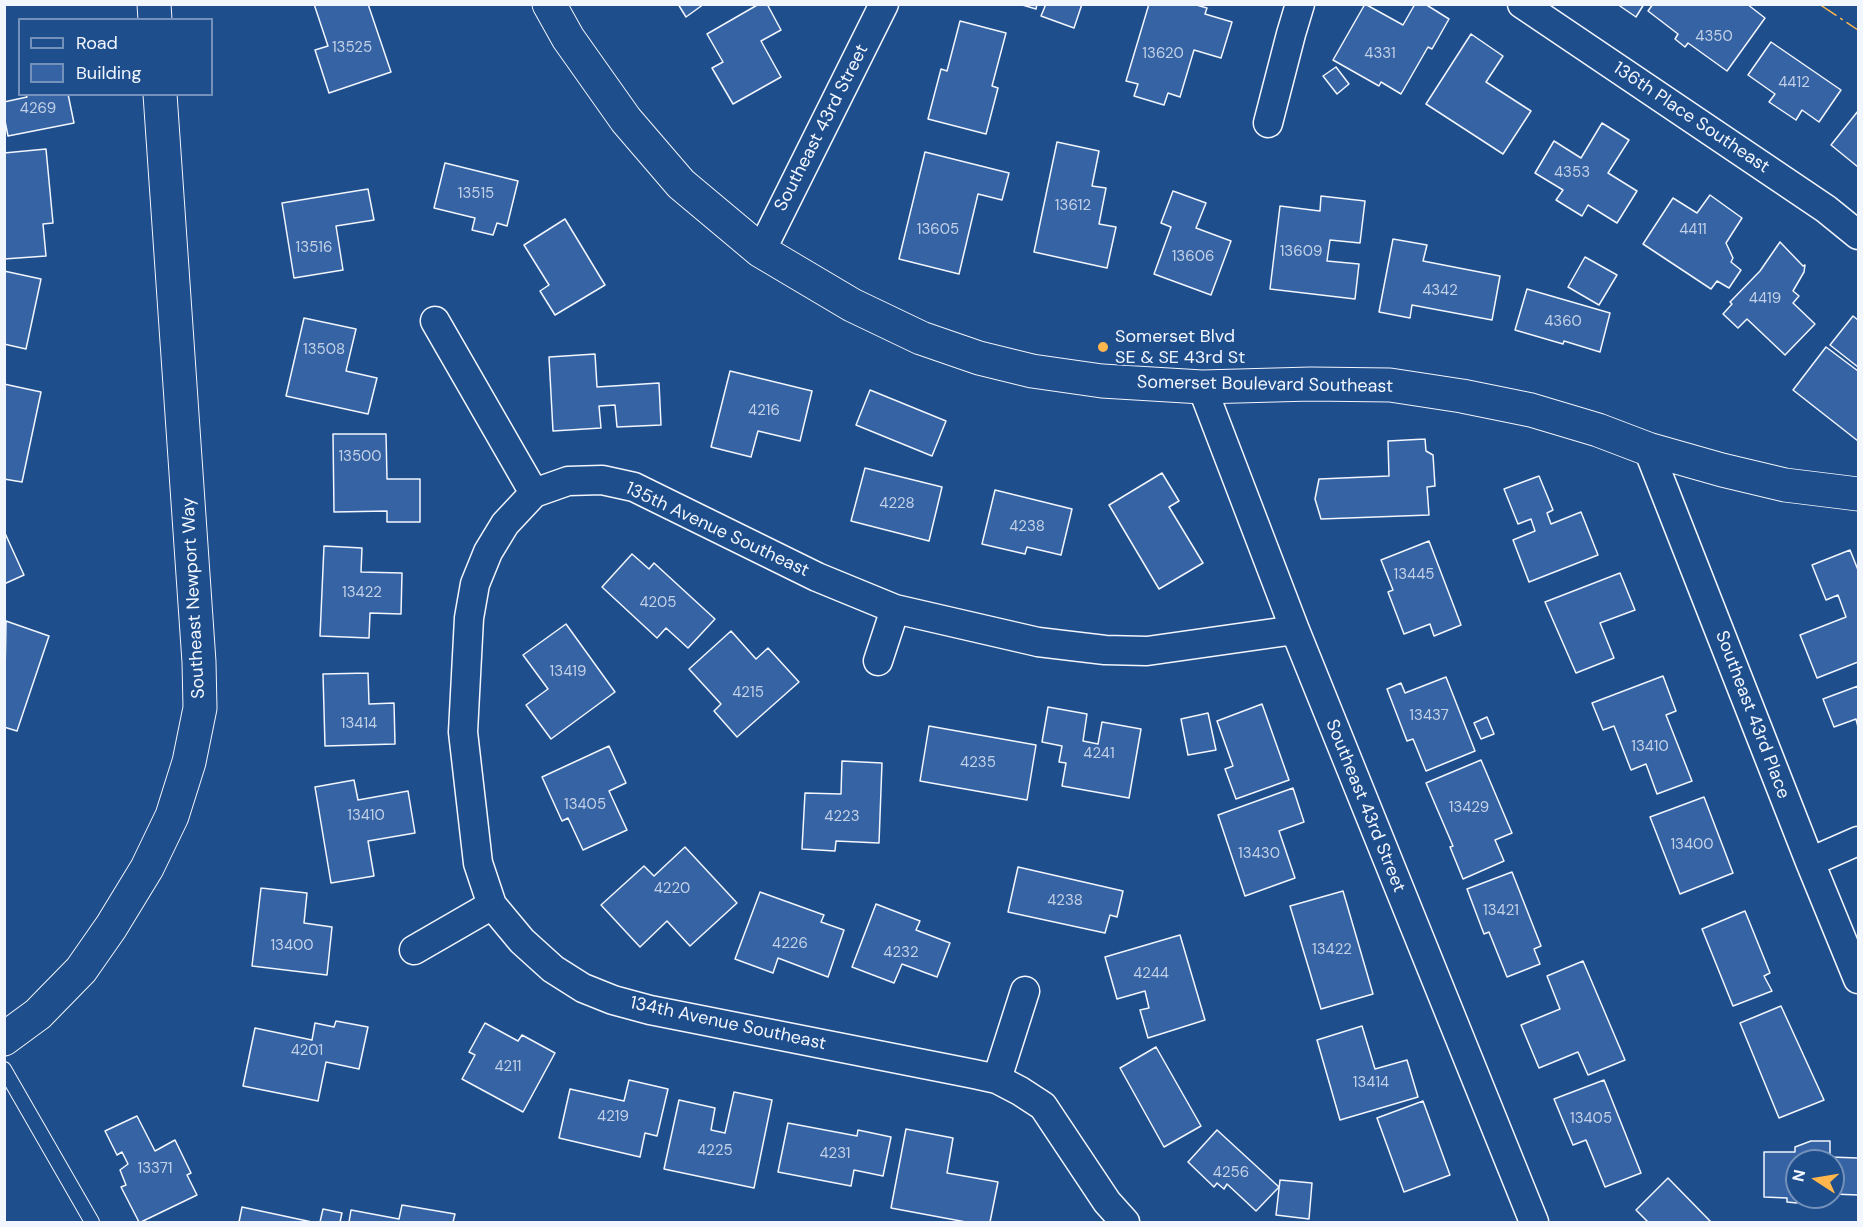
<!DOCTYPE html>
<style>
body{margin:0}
#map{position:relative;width:1863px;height:1227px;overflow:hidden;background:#1f4e8c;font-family:"DM Sans",sans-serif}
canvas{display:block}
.frame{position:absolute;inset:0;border:6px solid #f2f6ff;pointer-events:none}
.legend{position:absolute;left:18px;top:18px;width:195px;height:78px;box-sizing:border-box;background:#1f4e8c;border:2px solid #7391ba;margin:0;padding:8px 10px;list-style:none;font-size:18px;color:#f2f6ff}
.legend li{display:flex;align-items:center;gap:12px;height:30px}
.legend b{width:30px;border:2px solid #7391ba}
.north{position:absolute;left:1785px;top:1149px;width:60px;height:60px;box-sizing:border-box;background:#1f4e8c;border:2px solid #7391ba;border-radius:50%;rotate:282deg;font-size:16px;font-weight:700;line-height:24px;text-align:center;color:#f2f6ff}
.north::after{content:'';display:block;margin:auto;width:21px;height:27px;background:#ffb74d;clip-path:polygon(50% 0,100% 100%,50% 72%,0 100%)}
</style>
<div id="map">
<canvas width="1863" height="1227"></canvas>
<div class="frame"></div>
<ul class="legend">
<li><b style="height:8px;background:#1f4e8c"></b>Road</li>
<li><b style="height:16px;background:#3563a3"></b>Building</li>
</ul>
<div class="north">N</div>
</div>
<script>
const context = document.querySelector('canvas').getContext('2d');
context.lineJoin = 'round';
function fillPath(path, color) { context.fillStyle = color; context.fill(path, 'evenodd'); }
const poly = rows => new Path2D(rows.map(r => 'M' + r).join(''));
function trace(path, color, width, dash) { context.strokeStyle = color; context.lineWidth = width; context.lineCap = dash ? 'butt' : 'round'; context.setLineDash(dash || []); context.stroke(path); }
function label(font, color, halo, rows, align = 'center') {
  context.font = font + ' "DM Sans",sans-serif'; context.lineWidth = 4.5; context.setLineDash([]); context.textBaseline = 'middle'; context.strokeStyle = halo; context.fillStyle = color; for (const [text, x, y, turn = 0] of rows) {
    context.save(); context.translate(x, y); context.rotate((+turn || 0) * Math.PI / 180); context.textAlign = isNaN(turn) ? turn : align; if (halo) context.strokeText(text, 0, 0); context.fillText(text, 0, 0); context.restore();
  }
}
const building = poly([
 [314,4,368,4,391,72,329,93,315,50,328,46,314,4],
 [678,4,704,4,686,17,678,4],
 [759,4,767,4,781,30,761,41,781,77,733,104,712,68,723,62,707,34,759,4],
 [1019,4,1037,4,1036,9,1019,4],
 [1046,4,1082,4,1074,28,1041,16,1046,4],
 [1149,4,1193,4,1207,8,1205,14,1232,22,1221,58,1194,50,1180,97,1168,93,1164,105,1134,96,1138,84,1126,81,1149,4],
 [1365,4,1403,25,1415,4,1425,4,1449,19,1432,49,1428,47,1401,94,1381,82,1379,86,1333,60,1365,4],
 [1617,4,1644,4,1636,17,1617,4],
 [1653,4,1747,4,1765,18,1727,71,1688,43,1685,47,1675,39,1678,34,1648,11,1653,4],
 [960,21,1006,33,992,86,998,88,986,134,928,119,941,69,947,71,960,21],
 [1471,34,1503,56,1486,82,1531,111,1503,154,1426,104,1471,34],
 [1771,42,1841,90,1819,122,1802,110,1796,120,1769,102,1775,94,1748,75,1771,42],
 [1336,67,1349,84,1337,94,1323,76,1336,67],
 [26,94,68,94,74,123,8,136,4,116,4,102,27,97,26,94],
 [1858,111,1858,167,1831,145,1858,111],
 [1602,123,1629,140,1608,173,1637,191,1617,223,1588,205,1582,216,1556,200,1563,190,1535,173,1554,141,1581,158,1602,123],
 [1057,142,1099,151,1092,186,1106,188,1099,224,1116,227,1107,268,1034,252,1057,142],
 [46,149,53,223,43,224,46,256,4,259,4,153,46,149],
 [925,152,1009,173,1002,200,978,194,959,274,899,259,925,152],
 [445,163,518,181,507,226,497,223,493,235,472,230,475,218,434,208,445,163],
 [368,189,374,220,336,226,343,270,294,278,282,203,368,189],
 [1173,191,1206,203,1196,228,1231,241,1211,295,1154,274,1171,227,1161,223,1173,191],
 [1710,195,1742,218,1726,243,1733,258,1731,262,1741,270,1729,288,1717,281,1711,289,1643,244,1673,198,1697,213,1710,195],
 [1321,196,1365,201,1360,243,1330,240,1327,261,1359,264,1355,299,1270,289,1280,206,1320,211,1321,196],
 [565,219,605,285,555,315,540,291,549,285,524,245,565,219],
 [1393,239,1427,245,1423,261,1500,276,1492,320,1412,305,1410,318,1379,312,1393,239],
 [1780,242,1803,266,1805,265,1804,272,1793,291,1799,296,1793,303,1815,324,1785,355,1747,319,1738,328,1723,314,1732,304,1730,302,1760,271,1780,242],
 [1585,257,1617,275,1599,305,1568,287,1585,257],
 [4,271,41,279,26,349,4,344,4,271],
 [1527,289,1610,313,1600,352,1564,341,1563,344,1515,330,1527,289],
 [1853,316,1858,320,1858,367,1830,345,1853,316],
 [304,318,356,329,346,371,377,378,368,414,286,396,304,318],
 [1826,347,1858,371,1858,441,1793,390,1826,347],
 [595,354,597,387,659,383,661,425,617,427,615,405,599,406,601,428,553,431,549,357,595,354],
 [730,371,812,391,800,441,758,431,751,457,711,447,730,371],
 [4,384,41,392,22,482,4,479,4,384],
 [870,390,946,421,932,456,856,425,870,390],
 [333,434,386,434,387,479,420,479,420,522,387,522,387,511,334,512,333,434],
 [1425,439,1426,451,1433,455,1435,486,1427,487,1429,515,1321,519,1315,499,1319,479,1389,476,1388,441,1425,439],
 [865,468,942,487,929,541,851,521,865,468],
 [1162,473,1179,501,1169,507,1203,563,1159,589,1109,505,1162,473],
 [1539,476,1553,510,1547,513,1551,524,1581,512,1598,555,1529,582,1513,540,1535,531,1531,519,1518,524,1504,489,1539,476],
 [995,490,1072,509,1061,555,1027,547,1025,554,982,544,995,490],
 [4,531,24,575,4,584,4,531],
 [1429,541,1461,625,1434,636,1430,624,1404,634,1388,592,1393,590,1381,560,1429,541],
 [324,546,362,548,361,572,402,573,401,614,370,613,369,638,320,636,324,546],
 [1850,550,1858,570,1858,662,1817,678,1800,635,1846,617,1838,595,1826,600,1812,565,1850,550],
 [632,554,649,569,654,563,715,619,688,648,666,628,657,638,602,587,632,554],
 [1620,573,1635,610,1600,623,1614,658,1576,673,1545,602,1620,573],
 [6,621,49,636,17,731,4,727,6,621],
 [566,624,615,692,551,739,526,705,548,689,523,655,566,624],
 [731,631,756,659,768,648,799,682,737,737,714,711,721,704,689,669,731,631],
 [368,673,369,704,394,703,395,744,325,746,323,674,368,673],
 [1663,676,1676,711,1666,715,1692,781,1657,794,1646,764,1631,770,1614,726,1603,730,1592,703,1663,676],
 [1446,677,1475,751,1426,771,1413,739,1407,741,1387,689,1401,683,1405,693,1446,677],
 [1858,686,1858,727,1856,719,1834,727,1823,699,1858,686],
 [1262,704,1289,780,1236,799,1225,769,1233,766,1217,721,1262,704],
 [1048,707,1087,714,1083,741,1098,744,1102,722,1141,729,1129,798,1062,786,1066,763,1059,762,1062,746,1042,742,1048,707],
 [1208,713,1216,750,1188,755,1181,719,1208,713],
 [1487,717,1494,734,1481,739,1474,723,1487,717],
 [929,726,1036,745,1027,800,920,781,929,726],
 [609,746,626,783,609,791,627,830,583,850,568,818,562,821,542,777,609,746],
 [1481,760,1512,833,1495,840,1504,861,1463,879,1450,847,1453,846,1426,783,1481,760],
 [842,761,882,763,879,843,836,841,835,851,802,849,805,793,841,794,842,761],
 [354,780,358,800,408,791,415,833,368,841,374,876,331,883,315,787,354,780],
 [1293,788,1304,822,1279,831,1295,878,1245,896,1218,815,1293,788],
 [1704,797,1733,873,1680,894,1650,817,1704,797],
 [685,847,737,903,690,946,667,921,640,947,601,905,644,866,654,876,685,847],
 [1018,867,1123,891,1117,917,1110,915,1105,933,1008,912,1018,867],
 [1512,872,1541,946,1534,949,1540,964,1507,977,1489,932,1484,934,1467,889,1512,872],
 [261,888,307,893,304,923,332,927,327,975,252,966,261,888],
 [1343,891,1373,994,1321,1009,1290,906,1343,891],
 [760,892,824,915,821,922,844,930,828,977,778,958,773,973,735,959,760,892],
 [876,904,920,921,916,930,950,943,937,977,902,964,894,983,852,967,876,904],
 [1745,911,1770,973,1764,976,1772,991,1733,1006,1702,929,1745,911],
 [1180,935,1205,1020,1148,1038,1140,1010,1149,1008,1145,991,1117,999,1105,957,1180,935],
 [1583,961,1625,1060,1588,1075,1578,1052,1539,1068,1521,1025,1560,1009,1547,976,1583,961],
 [1781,1006,1824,1100,1779,1118,1740,1023,1781,1006],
 [336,1021,368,1027,359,1069,326,1062,318,1101,243,1086,255,1028,312,1040,315,1023,334,1027,336,1021],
 [485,1023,518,1041,522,1035,555,1053,523,1112,462,1079,475,1055,469,1052,485,1023],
 [1362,1026,1375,1069,1407,1060,1418,1097,1340,1120,1317,1040,1362,1026],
 [1156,1047,1201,1126,1164,1147,1120,1068,1156,1047],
 [629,1080,668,1089,657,1136,645,1133,640,1157,559,1138,570,1089,624,1101,629,1080],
 [1604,1080,1641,1173,1605,1187,1586,1140,1573,1145,1554,1099,1604,1080],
 [734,1092,772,1100,754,1188,664,1169,679,1100,715,1108,711,1130,725,1133,734,1092],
 [1423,1101,1450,1175,1404,1192,1377,1118,1423,1101],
 [137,1116,155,1151,175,1140,191,1173,187,1175,197,1195,141,1222,139,1222,121,1187,126,1185,120,1170,128,1164,122,1152,117,1155,105,1131,137,1116],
 [788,1123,857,1136,858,1130,891,1137,883,1176,854,1170,851,1186,778,1172,788,1123],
 [906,1129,953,1138,947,1173,998,1182,990,1222,966,1222,891,1208,906,1129],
 [1217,1130,1279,1187,1256,1211,1227,1184,1224,1189,1217,1183,1214,1187,1188,1162,1217,1130],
 [1811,1141,1830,1141,1830,1157,1858,1158,1858,1195,1833,1194,1833,1161,1797,1161,1797,1197,1832,1197,1832,1201,1797,1200,1797,1203,1787,1202,1787,1198,1764,1197,1764,1152,1795,1152,1795,1147,1811,1141],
 [1668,1178,1711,1222,1648,1222,1636,1210,1668,1178],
 [1280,1180,1312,1183,1309,1219,1276,1215,1280,1180],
 [402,1205,455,1214,453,1222,349,1222,351,1210,399,1219,402,1205],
 [242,1207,312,1222,239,1222,242,1207],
 [323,1209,342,1213,340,1222,320,1222,323,1209]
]);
fillPath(building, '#3563a3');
trace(building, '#f2f6ff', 1.5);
const service = poly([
 [4,1069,92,1222]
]);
const minor = poly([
 [1522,4,1826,209,1858,235],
 [1268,123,1291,34,1300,4],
 [761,251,884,4],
 [1202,387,1295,630,1534,1222],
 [1648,449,1810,862,1858,979],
 [534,493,568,481,602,480,634,487,817,577,895,609,1038,642,1105,650,1147,651,1295,630],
 [878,661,895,609],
 [1810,862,1858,841],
 [492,905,522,941,553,969,583,988,613,1000,650,1010,974,1074,997,1079,1020,1091,1043,1106,1107,1202,1125,1222],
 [414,950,492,905,478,863,463,732,469,618,475,584,488,552,505,524,534,493,435,321],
 [997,1079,1025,991]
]);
const tertiary = poly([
 [549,4,568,38,626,120,681,184,761,251,852,305,921,338,979,358,1032,371,1102,381,1202,387,1311,384,1390,385,1462,396,1531,410,1598,430,1648,449,1722,470,1785,485,1858,494]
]);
const secondary = poly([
 [154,4,155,20],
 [4,1039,38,1014,81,970,111,927,147,868,172,816,189,762,200,708,199,662,160,94]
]);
trace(service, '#f2f6ff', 16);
trace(minor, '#f2f6ff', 31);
trace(tertiary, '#f2f6ff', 35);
trace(secondary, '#f2f6ff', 35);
trace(service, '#1f4e8c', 14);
trace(minor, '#1f4e8c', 28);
trace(tertiary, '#1f4e8c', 33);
trace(secondary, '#1f4e8c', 33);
trace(poly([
 [1819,4,1858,30]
]), '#ffb74d', 1.5, [21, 4.5, 3, 4.5]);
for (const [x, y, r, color] of [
 [1103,347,6,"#ffb74d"]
]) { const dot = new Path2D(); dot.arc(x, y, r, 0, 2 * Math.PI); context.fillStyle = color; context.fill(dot); trace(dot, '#1f4e8c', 2); }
label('15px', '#c3d1e8', null, [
 ["4350",1714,37],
 ["13525",352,48],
 ["13620",1163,54],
 ["4331",1380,54],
 ["4412",1794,83],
 ["4269",38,109],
 ["4353",1572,173],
 ["13515",476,194],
 ["13612",1073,206],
 ["13605",938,230],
 ["4411",1693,230],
 ["13516",314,248],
 ["13609",1301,252],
 ["13606",1193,257],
 ["4342",1440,291],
 ["4419",1765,299],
 ["4360",1563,322],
 ["13508",324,350],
 ["4216",764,411],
 ["13500",360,457],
 ["4228",897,504],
 ["4238",1027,527],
 ["13445",1414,575],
 ["13422",362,593],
 ["4205",658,603],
 ["13419",568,672],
 ["4215",748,693],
 ["13437",1429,716],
 ["13414",359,724],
 ["13410",1650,747],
 ["4241",1099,754],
 ["4235",978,763],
 ["13405",585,805],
 ["13429",1469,808],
 ["13410",366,816],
 ["4223",842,817],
 ["13400",1692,845],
 ["13430",1259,854],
 ["4220",672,889],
 ["4238",1065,901],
 ["13421",1501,911],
 ["4226",790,944],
 ["13400",292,946],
 ["13422",1332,950],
 ["4232",901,953],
 ["4244",1151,974],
 ["4201",307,1051],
 ["4211",508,1067],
 ["13414",1371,1083],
 ["4219",613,1117],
 ["13405",1591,1119],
 ["4225",715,1151],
 ["4231",835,1154],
 ["13371",155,1169],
 ["4256",1231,1173]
]);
label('18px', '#f2f6ff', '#1f4e8c', [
 ["136th Place Southeast",1691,118,34],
 ["Southeast 43rd Street",822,128,-63],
 ["Somerset Boulevard Southeast",1265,385,1],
 ["135th Avenue Southeast",717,530,25],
 ["Southeast Newport Way",194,598,-93],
 ["Southeast 43rd Place",1752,715,69],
 ["Southeast 43rd Street",1365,806,68],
 ["134th Avenue Southeast",728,1024,12]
]);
label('18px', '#f2f6ff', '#1f4e8c', [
 ["Somerset Blvd",1115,337],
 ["SE & SE 43rd St",1115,358]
], 'left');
</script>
